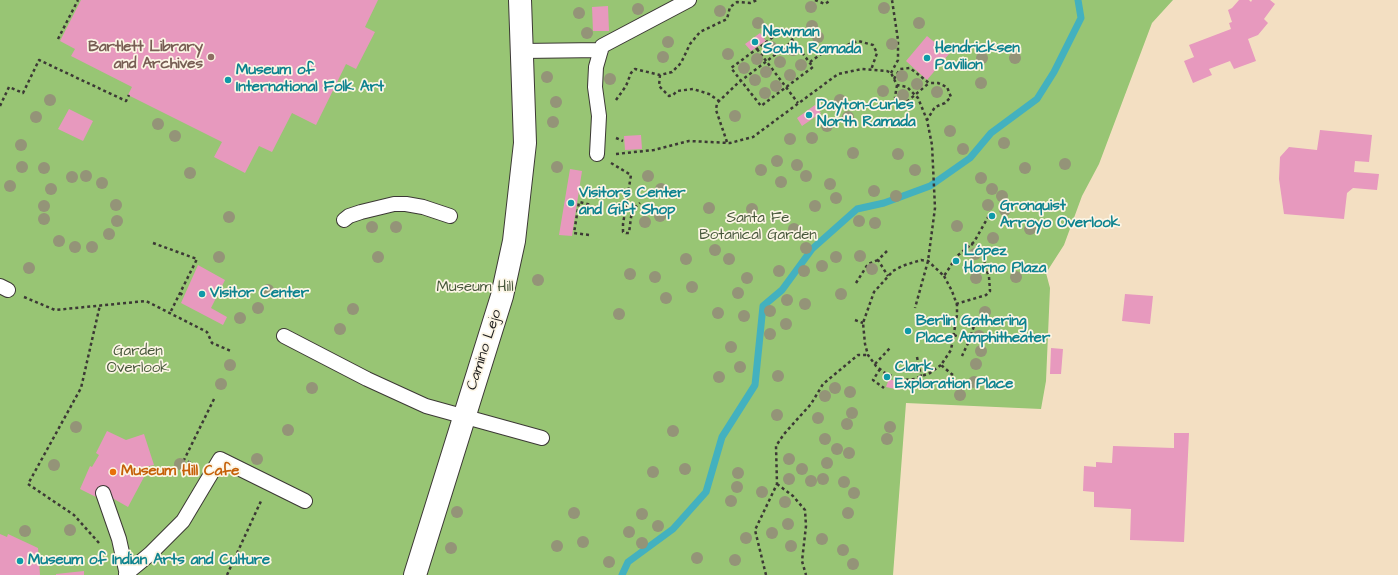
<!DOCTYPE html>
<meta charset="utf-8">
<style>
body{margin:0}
canvas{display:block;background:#f3dfc2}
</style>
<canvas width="1398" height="575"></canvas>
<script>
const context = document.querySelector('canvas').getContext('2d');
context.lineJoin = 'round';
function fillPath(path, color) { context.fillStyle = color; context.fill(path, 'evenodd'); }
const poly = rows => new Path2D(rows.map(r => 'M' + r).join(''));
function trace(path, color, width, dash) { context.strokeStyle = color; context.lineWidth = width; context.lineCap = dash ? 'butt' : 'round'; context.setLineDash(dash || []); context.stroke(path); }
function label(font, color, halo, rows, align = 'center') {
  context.font = font + ' "Architects Daughter",sans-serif'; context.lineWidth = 3.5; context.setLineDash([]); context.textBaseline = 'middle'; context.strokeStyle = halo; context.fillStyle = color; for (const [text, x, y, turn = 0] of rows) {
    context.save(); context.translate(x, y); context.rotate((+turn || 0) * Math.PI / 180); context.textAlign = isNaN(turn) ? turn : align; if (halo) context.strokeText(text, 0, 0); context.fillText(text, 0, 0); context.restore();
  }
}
fillPath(poly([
 [0,0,1173,0,1152,23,1099,164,1082,196,1064,245,1046,273,1050,288,1046,381,1041,409,906,403,893,575,0,575]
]), '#98c574');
trace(poly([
 [622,575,628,562,673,529,706,492,722,437,755,385,763,306,782,290,812,249,857,209,884,203,930,186,970,158,991,133,1037,99,1054,72,1081,18,1078,0]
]), '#43b1bf', 7);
fillPath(poly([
 [81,0,378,0,365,27,375,32,356,69,346,64,316,125,292,113,272,152,259,146,245,173,214,157,222,142,128,95,132,87,71,56,75,49,60,41],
 [1239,0,1249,0,1251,2,1252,0,1270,0,1275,4,1264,19,1268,23,1258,35,1248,39,1256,61,1234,69,1230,61,1209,69,1212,75,1193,83,1184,61,1194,57,1189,45,1231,29,1229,23,1232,22,1228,10,1232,8],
 [608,6,609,31,593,31,592,7],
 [760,33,766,41,751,51,745,44],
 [927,36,949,54,927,80,906,61],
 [815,105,821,113,802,126,797,118],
 [69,109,93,121,83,141,58,129],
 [1320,130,1372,135,1369,162,1355,161,1354,172,1379,174,1377,190,1353,188,1347,193,1344,219,1284,214,1279,179,1280,157,1289,147,1317,150],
 [641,135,642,149,625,150,624,136],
 [570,169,582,171,572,236,559,235],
 [198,265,225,280,211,308,227,317,223,325,181,303],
 [1125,294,1153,296,1150,324,1122,321],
 [1051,348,1063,349,1061,374,1050,374],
 [889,379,902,383,900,390,886,387],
 [107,431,126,440,144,434,154,465,141,468,137,475,144,477,128,507,100,491,98,498,80,489,90,466,92,467,99,455,96,453],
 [1174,433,1189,433,1184,542,1130,540,1131,509,1094,507,1094,492,1083,491,1084,466,1096,467,1096,462,1112,463,1113,446,1174,448],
 [0,534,7,537,8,534,38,548,40,575,0,575],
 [84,571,84,575,56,575,56,574]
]), '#e799be');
const service = poly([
 [522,51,601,50],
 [597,154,599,116,595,87,596,67,602,46,689,0],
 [344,220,349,216,361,212,394,204,406,204,423,207,450,216],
 [0,286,8,290],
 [284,336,367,379,426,406,542,438],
 [103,493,119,539,127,575],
 [126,574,150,554,183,521,220,459,305,501]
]);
const tertiary = poly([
 [415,575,502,296,514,241,525,143,520,0]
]);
trace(service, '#3c3935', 16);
trace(tertiary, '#3c3935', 24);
trace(poly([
 [815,0,825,4,831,0],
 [784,29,813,67,761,106,731,68,784,29],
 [58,39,78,0],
 [757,49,798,103],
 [810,62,821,54,858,41,873,45,877,53,871,70],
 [891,73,898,60,898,40,892,0],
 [660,75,659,86,669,96,673,95,677,91,693,89,709,94,719,101],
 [894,79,900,69,910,68,929,83,938,83,947,87,951,97,945,103,935,107,927,120],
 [897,85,895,97,897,103,903,105,929,83],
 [616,100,626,86,631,73,635,69,660,75,672,72,681,63,690,44,700,32,727,19,730,7,737,2,750,3,757,0],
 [0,106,9,87,23,93,39,60,126,101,129,95],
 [616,138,623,141],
 [727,142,716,110,717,103,738,83,793,41],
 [616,154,654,150,689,141,730,143,753,137,838,74,862,69,887,71,891,73,897,85,907,87,918,98,927,120,932,145,935,208,928,261,915,308],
 [611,163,631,175,623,224,623,232,626,233,629,233,632,210,640,203],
 [589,235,574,233,579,202,592,205],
 [153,243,197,259,170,313],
 [887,251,878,260,888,276],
 [944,276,952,291,957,305,957,315,951,350,941,365,954,376],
 [856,283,868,264,878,260],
 [180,293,184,296],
 [24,297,55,310,146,301,207,332,212,343,231,351],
 [956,304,986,295,990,291,989,277,985,266,984,254,979,246,971,244],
 [855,320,863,323],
 [954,335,969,341,962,356],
 [969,341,974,326],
 [917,357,921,376],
 [875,364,890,348],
 [941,365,930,373,914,379,901,380,885,373,876,366,868,355,865,344,863,323,874,292,893,271,902,266,921,260,928,261,944,276,957,256,974,242,991,212],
 [880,369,873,380,884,388],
 [196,465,184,460,215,397],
 [777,484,793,496,805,510,806,526,802,561,806,575],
 [99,543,74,515,28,484,81,388,100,305],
 [227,575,261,501],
 [766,575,755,530,777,484,776,446,784,434,811,404,823,384,858,355,868,355]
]), '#3c3935', 2.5, [3, 3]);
trace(service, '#fff', 14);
trace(tertiary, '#fff', 22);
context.fillStyle = '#949478';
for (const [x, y] of [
 [811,7],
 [884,8],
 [638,9],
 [720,11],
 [579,13],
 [758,23],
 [919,23],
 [812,26],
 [587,33],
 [818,37],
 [668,42],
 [892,44],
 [771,47],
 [793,50],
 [728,54],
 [663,57],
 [982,58],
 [1015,58],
 [757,59],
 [780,62],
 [801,65],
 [744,68],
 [766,72],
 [790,75],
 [902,76],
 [547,77],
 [610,79],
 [755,80],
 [981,83],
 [917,84],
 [776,86],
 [883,91],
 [937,92],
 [765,93],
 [903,95],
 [50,100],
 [840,100],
 [556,102],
 [735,116],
 [36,117],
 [848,117],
 [553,122],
 [158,124],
 [827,126],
 [950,131],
 [175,136],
 [812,138],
 [790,139],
 [1004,143],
 [21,145],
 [963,149],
 [853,153],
 [898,154],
 [777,161],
 [1065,164],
 [797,165],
 [22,167],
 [557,167],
 [44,168],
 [1025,168],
 [761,170],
 [915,170],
 [190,173],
 [86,176],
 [648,176],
 [806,176],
 [72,177],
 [981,178],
 [781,182],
 [102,183],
 [830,184],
 [10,186],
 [51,189],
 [661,189],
 [992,189],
 [874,191],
 [896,196],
 [1002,196],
 [836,198],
 [116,205],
 [988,205],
 [44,206],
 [815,206],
 [709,208],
 [752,209],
 [1005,210],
 [660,216],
 [229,217],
 [44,219],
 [117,221],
 [859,221],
 [645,222],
 [875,223],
 [957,226],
 [372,227],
 [396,227],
 [794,229],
 [1030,229],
 [109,234],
 [993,238],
 [59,241],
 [75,247],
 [92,247],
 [806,248],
 [715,250],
 [975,254],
 [860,256],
 [219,257],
 [378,257],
 [836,257],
 [686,259],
 [729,259],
 [822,266],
 [29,268],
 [872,269],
 [779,271],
 [804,271],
 [630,274],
 [655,277],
 [1016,277],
 [747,278],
 [976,278],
 [538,280],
 [692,287],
 [268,290],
 [738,293],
 [841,294],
 [666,298],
 [787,300],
 [805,304],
 [258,308],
 [353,309],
 [770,311],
 [985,312],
 [718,313],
 [619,314],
 [744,316],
 [240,318],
 [786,324],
 [340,329],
 [770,334],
 [979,336],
 [731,347],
 [981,351],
 [976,364],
 [230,365],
 [740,367],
 [778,376],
 [719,377],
 [974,382],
 [221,384],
 [312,388],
 [835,388],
 [850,392],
 [960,395],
 [825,396],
 [852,413],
 [777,415],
 [818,418],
 [847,424],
 [76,427],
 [890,427],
 [288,430],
 [673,431],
 [825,439],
 [887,439],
 [837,449],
 [849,453],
 [257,459],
 [789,459],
 [827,463],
 [180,464],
 [54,465],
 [685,469],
 [802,469],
 [653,472],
 [738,473],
 [789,479],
 [823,479],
 [811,481],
 [844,482],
 [737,487],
 [762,492],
 [854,493],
 [731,501],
 [785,502],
 [457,512],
 [574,513],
 [848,513],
 [642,514],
 [788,524],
 [658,526],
 [70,530],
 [25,531],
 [629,532],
 [772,533],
 [746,538],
 [822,539],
 [583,542],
 [642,543],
 [557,546],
 [791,546],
 [451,548],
 [843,550],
 [697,558],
 [735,560],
 [609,562],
 [853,564]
]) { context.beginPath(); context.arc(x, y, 6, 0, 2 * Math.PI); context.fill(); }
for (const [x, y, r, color] of [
 [755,42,4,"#0f9aa8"],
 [211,57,4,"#8d6e63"],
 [927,58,4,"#0f9aa8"],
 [228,80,4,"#0f9aa8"],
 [809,115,4,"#0f9aa8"],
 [571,203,4,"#0f9aa8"],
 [992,216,4,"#0f9aa8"],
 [956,261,4,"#0f9aa8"],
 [202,294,4,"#0f9aa8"],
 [908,331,4,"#0f9aa8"],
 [887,377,4,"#0f9aa8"],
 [113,472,4,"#e8710a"],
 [20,561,4,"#0f9aa8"]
]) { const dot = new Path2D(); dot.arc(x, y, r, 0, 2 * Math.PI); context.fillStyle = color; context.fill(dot); trace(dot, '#fcf5e5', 1.5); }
label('bold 15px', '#0d838f', '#fcf5e5', [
 ["Newman",763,33],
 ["South Ramada",763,50],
 ["Hendricksen",935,49],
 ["Pavilion",935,66],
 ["Museum of",236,71],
 ["International Folk Art",236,88],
 ["Dayton-Curles",817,106],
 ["North Ramada",817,123],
 ["Visitors Center",579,194],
 ["and Gift Shop",579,211],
 ["Gronquist",1000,207],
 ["Arroyo Overlook",1000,224],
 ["López",964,252],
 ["Horno Plaza",964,269],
 ["Visitor Center",210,294],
 ["Berlin Gathering",916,322],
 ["Place Amphitheater",916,339],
 ["Clark",895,368],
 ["Exploration Place",895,385],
 ["Museum of Indian Arts and Culture",28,561]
], 'left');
label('bold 15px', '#785e54', '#fcf5e5', [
 ["Bartlett Library",203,48],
 ["and Archives",203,65]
], 'right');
label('15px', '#47573b', '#fcf5e5', [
 ["Santa Fe",758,219],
 ["Botanical Garden",758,236],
 ["Museum Hill",475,288],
 ["Garden",138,352],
 ["Overlook",138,369]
]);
label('15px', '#1c1c1c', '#fcf5e5', [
 ["Camino Lejo",485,350,-72]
]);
label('bold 15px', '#c56008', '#fcf5e5', [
 ["Museum Hill Cafe",121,472]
], 'left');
</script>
